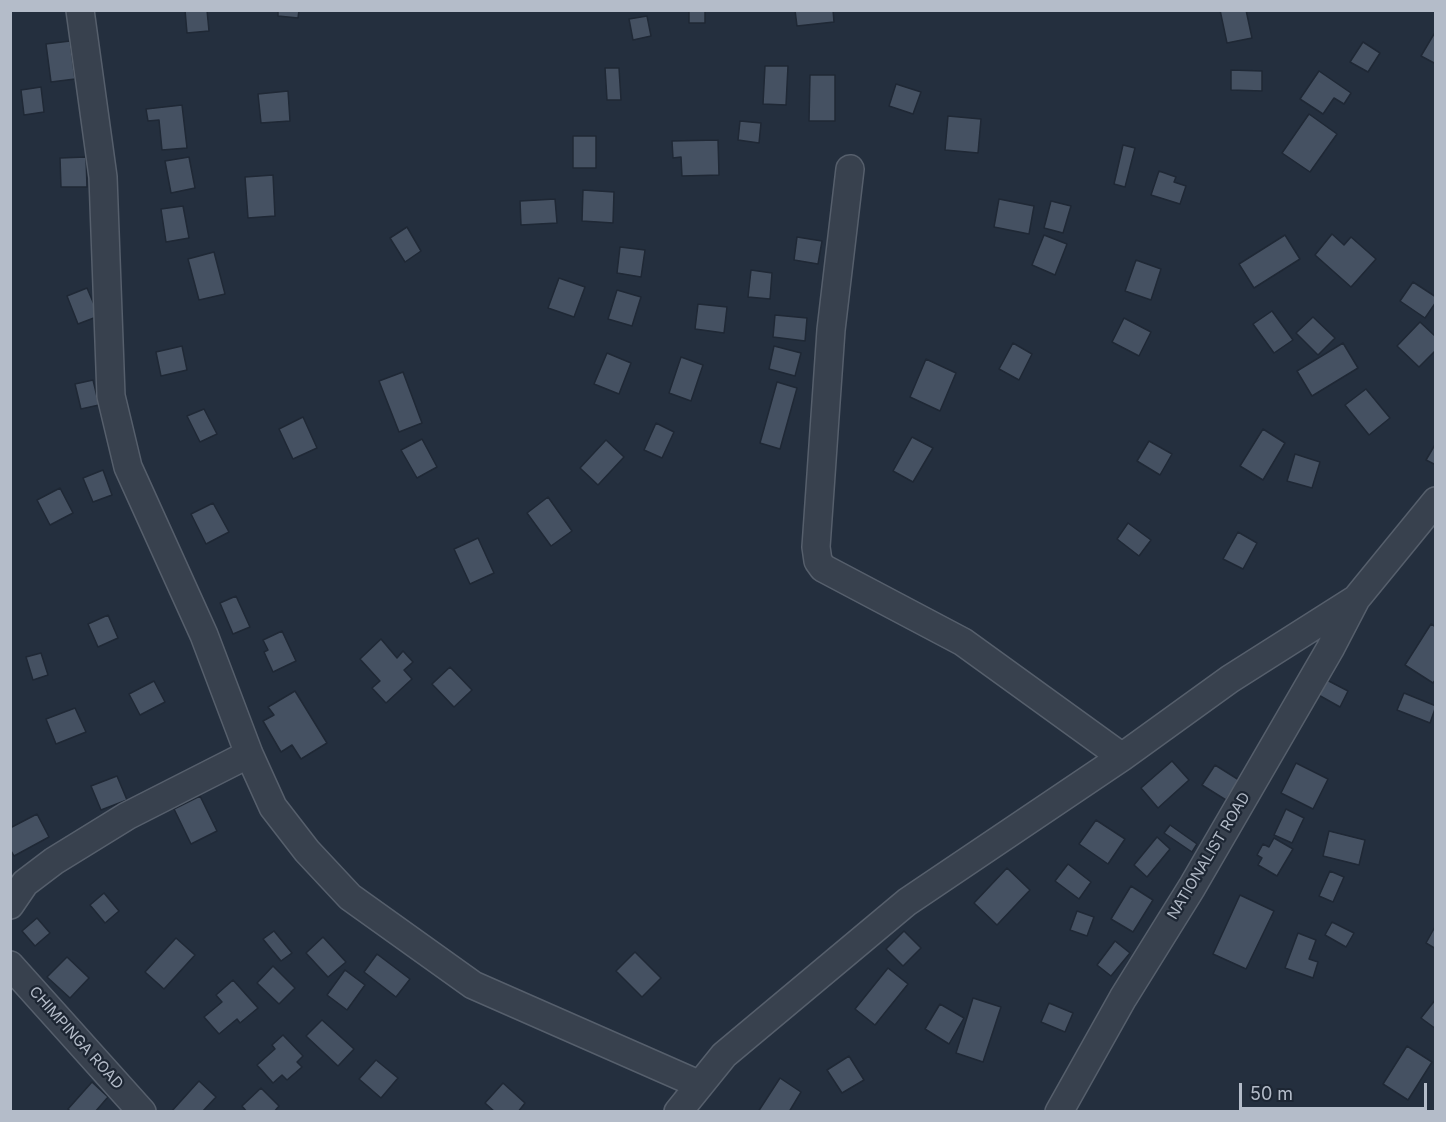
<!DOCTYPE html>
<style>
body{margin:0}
#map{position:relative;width:1446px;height:1122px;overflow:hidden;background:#242f3e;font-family:Inter,sans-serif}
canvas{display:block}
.frame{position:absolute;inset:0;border:12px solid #b4bcc9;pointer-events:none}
.scale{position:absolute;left:1239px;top:1083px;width:188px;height:27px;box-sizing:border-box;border:3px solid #b4bcc9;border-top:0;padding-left:8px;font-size:18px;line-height:21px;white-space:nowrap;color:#b4bcc9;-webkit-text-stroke:4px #1d2633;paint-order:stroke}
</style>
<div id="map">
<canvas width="1446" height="1122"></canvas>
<div class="frame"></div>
<div class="scale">50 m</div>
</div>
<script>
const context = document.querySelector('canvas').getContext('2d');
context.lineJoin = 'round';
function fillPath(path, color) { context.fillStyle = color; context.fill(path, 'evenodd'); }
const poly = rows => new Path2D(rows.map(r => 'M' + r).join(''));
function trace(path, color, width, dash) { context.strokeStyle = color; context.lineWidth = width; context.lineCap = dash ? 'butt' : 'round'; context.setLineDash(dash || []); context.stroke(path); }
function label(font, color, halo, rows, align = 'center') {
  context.font = font + ' Inter,sans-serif'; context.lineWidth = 4.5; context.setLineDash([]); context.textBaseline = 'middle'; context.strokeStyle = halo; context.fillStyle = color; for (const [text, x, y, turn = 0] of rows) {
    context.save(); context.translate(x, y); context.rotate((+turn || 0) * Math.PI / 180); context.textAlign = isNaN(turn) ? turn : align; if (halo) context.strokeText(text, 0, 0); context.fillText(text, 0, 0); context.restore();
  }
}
const building = poly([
 [185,10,207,10,209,31,187,33,185,10],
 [278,10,299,10,298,18,278,16,278,10],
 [689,10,705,10,705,23,689,23,689,10],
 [795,10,833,10,834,22,797,26,795,10],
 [1220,10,1246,10,1252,38,1227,43,1220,10],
 [647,16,651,36,633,40,629,19,647,16],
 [1434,34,1436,34,1436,64,1421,56,1434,34],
 [70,41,75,79,51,82,46,44,70,41],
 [1363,42,1380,53,1368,72,1350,62,1363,42],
 [765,66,788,66,786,105,763,104,765,66],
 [605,68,619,68,621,100,607,100,605,68],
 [1231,70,1262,71,1262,91,1231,90,1231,70],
 [1319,71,1351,93,1344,104,1334,98,1323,114,1300,99,1319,71],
 [810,75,835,75,835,121,809,121,810,75],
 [896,84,921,92,913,114,889,106,896,84],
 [41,87,44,112,24,115,21,90,41,87],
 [288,91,290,121,261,123,258,94,288,91],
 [182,105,187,148,162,150,159,120,148,121,146,109,182,105],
 [1309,114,1337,134,1310,172,1282,153,1309,114],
 [948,116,981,119,978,153,945,150,948,116],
 [740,121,761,123,759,143,738,140,740,121],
 [573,136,596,136,596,168,573,168,573,136],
 [718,140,719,175,682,176,681,157,673,158,672,141,718,140],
 [1123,145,1135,148,1125,187,1114,184,1123,145],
 [86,157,87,187,61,187,60,158,86,157],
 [189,157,195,188,171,193,165,161,189,157],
 [1159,171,1176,177,1174,182,1186,186,1180,204,1151,195,1159,171],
 [273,175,275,216,248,218,245,177,273,175],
 [583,190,614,192,613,223,582,221,583,190],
 [555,199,557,223,521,225,520,201,555,199],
 [999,199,1034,206,1029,234,994,227,999,199],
 [1051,201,1071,206,1063,233,1044,228,1051,201],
 [183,206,189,238,166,242,161,209,183,206],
 [407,227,421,251,405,262,390,238,407,227],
 [1332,234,1344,245,1351,237,1376,259,1351,287,1315,255,1332,234],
 [1044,235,1067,244,1055,275,1032,265,1044,235],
 [1285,235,1300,259,1254,288,1239,264,1285,235],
 [797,237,822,241,818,264,794,260,797,237],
 [620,247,645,250,641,277,617,273,620,247],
 [214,252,225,294,199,300,188,259,214,252],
 [1136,260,1161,269,1151,300,1125,291,1136,260],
 [751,270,772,273,770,299,748,297,751,270],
 [559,278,585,287,574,317,548,308,559,278],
 [1413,282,1436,297,1436,302,1425,318,1400,301,1413,282],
 [87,288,99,316,78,324,67,296,87,288],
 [617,290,641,297,632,326,608,319,617,290],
 [698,304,727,307,724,333,695,329,698,304],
 [1272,311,1293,340,1274,353,1253,324,1272,311],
 [775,315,807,318,805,341,773,337,775,315],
 [1313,317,1335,338,1318,355,1296,333,1313,317],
 [1124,318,1151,332,1139,356,1112,342,1124,318],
 [1420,322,1436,337,1436,350,1419,367,1397,346,1420,322],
 [1013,343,1032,354,1019,380,999,369,1013,343],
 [1343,343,1358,368,1312,396,1297,371,1343,343],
 [182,346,187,370,161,376,156,352,182,346],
 [774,346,801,353,795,376,769,369,774,346],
 [607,353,631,363,619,394,594,384,607,353],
 [681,357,703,365,691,401,669,393,681,357],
 [926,359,956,373,940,411,910,397,926,359],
 [403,372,422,423,399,432,379,381,403,372],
 [93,380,99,405,81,409,75,384,93,380],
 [777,382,797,388,780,449,760,443,777,382],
 [1366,389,1390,418,1369,435,1345,405,1366,389],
 [204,409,217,434,200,442,187,416,204,409],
 [303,417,317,448,293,459,279,429,303,417],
 [656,423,674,432,662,458,644,450,656,423],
 [1263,429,1285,443,1263,480,1240,466,1263,429],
 [912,437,933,448,913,482,893,471,912,437],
 [422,439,437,467,417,478,401,450,422,439],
 [606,440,624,457,598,485,580,468,606,440],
 [1149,441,1172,454,1160,475,1137,461,1149,441],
 [1436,443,1436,465,1426,460,1436,443],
 [1295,454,1320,462,1312,488,1287,481,1295,454],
 [103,470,112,495,93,502,83,478,103,470],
 [60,488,73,513,50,525,37,500,60,488],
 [548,497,572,531,551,546,527,513,548,497],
 [213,503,229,532,206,544,191,514,213,503],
 [1128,523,1151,540,1139,556,1117,539,1128,523],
 [1238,532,1257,543,1243,569,1223,559,1238,532],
 [478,538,494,573,470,584,454,549,478,538],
 [236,596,250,627,233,634,220,603,236,596],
 [108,615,118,638,98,647,88,624,108,615],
 [1431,624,1436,627,1436,679,1433,683,1405,665,1431,624],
 [282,631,296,661,273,672,264,652,268,650,263,640,282,631],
 [381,639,397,658,403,651,413,662,404,670,412,679,386,703,372,688,380,681,360,659,381,639],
 [41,653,48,675,33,680,26,657,41,653],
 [450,667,472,690,454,707,432,684,450,667],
 [1323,678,1348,691,1340,707,1315,693,1323,678],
 [154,681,165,702,140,715,129,694,154,681],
 [295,691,327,743,301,759,292,745,281,752,263,721,274,715,268,707,295,691],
 [1404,693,1436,706,1430,723,1397,710,1404,693],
 [75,708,86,732,56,744,46,719,75,708],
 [1172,761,1189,780,1158,808,1141,788,1172,761],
 [1296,763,1328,779,1313,809,1281,793,1296,763],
 [1215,765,1239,780,1226,800,1202,785,1215,765],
 [117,776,127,800,101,810,91,786,117,776],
 [200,796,217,831,191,844,174,809,200,796],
 [1286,809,1304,818,1292,843,1274,835,1286,809],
 [37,814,49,837,14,856,10,849,10,828,37,814],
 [1096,820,1125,839,1108,864,1079,844,1096,820],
 [1170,825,1197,844,1192,852,1164,833,1170,825],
 [1329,831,1365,840,1359,865,1323,856,1329,831],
 [1157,837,1170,849,1147,877,1134,865,1157,837],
 [1274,838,1293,849,1277,876,1258,865,1262,858,1257,855,1263,844,1269,847,1274,838],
 [1068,864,1091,882,1079,899,1055,881,1068,864],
 [1007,868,1030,890,997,925,974,903,1007,868],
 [1330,871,1344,877,1333,902,1319,896,1330,871],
 [1131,886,1153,900,1133,932,1111,919,1131,886],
 [104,893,119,911,105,923,90,905,104,893],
 [1240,895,1274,911,1246,969,1213,954,1240,895],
 [1077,911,1094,917,1087,936,1070,930,1077,911],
 [37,918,50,933,35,946,22,931,37,918],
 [1332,922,1354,933,1346,947,1325,935,1332,922],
 [1436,925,1436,949,1426,943,1436,925],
 [274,931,292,953,281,961,263,939,274,931],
 [904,931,921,948,903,966,886,949,904,931],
 [1298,933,1316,940,1309,959,1318,962,1313,978,1285,968,1298,933],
 [323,937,346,962,328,977,306,953,323,937],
 [176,938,195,955,164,989,145,972,176,938],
 [1115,941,1130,953,1111,976,1097,965,1115,941],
 [635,952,661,978,642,997,616,971,635,952],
 [377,954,410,979,396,997,364,972,377,954],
 [67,957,89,978,70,998,47,977,67,957],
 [273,966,295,988,279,1004,257,983,273,966],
 [888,968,908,984,875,1025,855,1009,888,968],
 [345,970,365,985,347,1010,327,995,345,970],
 [233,980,258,1008,240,1023,237,1019,219,1034,204,1017,222,1002,216,995,233,980],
 [973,998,1001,1007,983,1062,956,1053,973,998],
 [1436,999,1436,1029,1421,1018,1436,999],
 [1049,1003,1073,1013,1065,1032,1041,1022,1049,1003],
 [940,1004,964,1018,949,1044,925,1029,940,1004],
 [322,1020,354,1049,338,1066,306,1036,322,1020],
 [283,1035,303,1056,297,1062,302,1067,287,1080,282,1075,273,1083,257,1065,275,1049,272,1045,283,1035],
 [1407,1046,1432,1062,1408,1100,1383,1084,1407,1046],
 [849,1056,864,1080,842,1093,827,1070,849,1056],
 [376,1060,398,1078,381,1098,359,1079,376,1060],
 [780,1078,801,1092,789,1112,758,1112,780,1078],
 [199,1081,216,1097,202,1112,171,1112,199,1081],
 [92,1082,108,1097,95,1112,71,1112,68,1109,92,1082],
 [503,1083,525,1103,518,1112,495,1112,485,1103,503,1083],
 [261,1088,279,1106,274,1112,247,1112,242,1106,261,1088]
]);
fillPath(building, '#455162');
trace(building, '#1f2835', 1.5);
const street = poly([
 [80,10,103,177,111,396,128,467,204,635,249,754,273,807,307,851,350,897,473,985,698,1084],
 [850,169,831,330,816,547,818,561,823,568,963,642,1122,757],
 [10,905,25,883,54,861,127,816,249,754],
 [10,965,142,1112],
 [678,1112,724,1055,907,902,1122,757,1230,679,1356,599,1436,501],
 [1059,1112,1123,998,1192,887,1330,649,1356,599]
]);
trace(street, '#565f6c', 30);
trace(street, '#38414e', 27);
label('15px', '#b4bcc9', '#1d2633', [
 ["NATIONALIST ROAD",1209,856,-59],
 ["CHIMPINGA ROAD",76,1038,48]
]);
</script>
